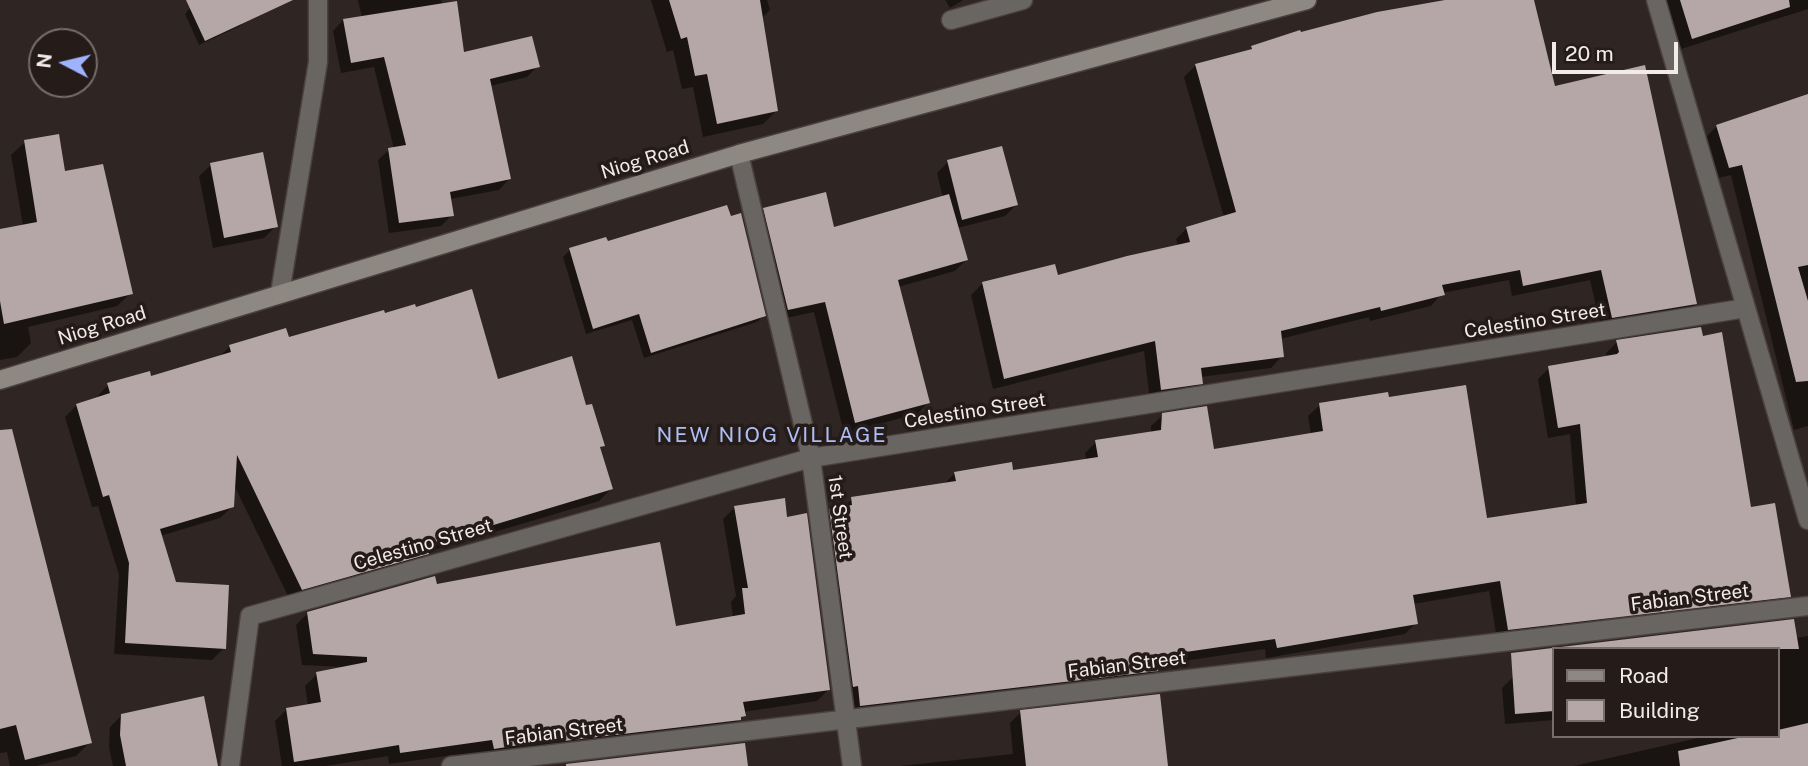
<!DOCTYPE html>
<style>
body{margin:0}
#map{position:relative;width:1808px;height:766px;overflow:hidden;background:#2f2522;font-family:"Public Sans",sans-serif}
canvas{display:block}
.legend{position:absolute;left:1552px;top:647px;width:228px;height:91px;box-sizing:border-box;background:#251b18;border:2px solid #776e6c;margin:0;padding:9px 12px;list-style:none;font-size:21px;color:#f2ebe9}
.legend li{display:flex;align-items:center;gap:14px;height:35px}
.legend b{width:35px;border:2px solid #776e6c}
.north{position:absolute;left:28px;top:28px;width:70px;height:70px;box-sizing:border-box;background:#251b18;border:2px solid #776e6c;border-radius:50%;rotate:277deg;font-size:19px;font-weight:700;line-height:28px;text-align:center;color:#f2ebe9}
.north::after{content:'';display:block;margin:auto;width:24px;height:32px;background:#9fb3fd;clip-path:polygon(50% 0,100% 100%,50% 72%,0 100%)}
.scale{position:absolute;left:1552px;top:42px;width:126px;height:32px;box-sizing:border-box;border:4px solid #f2ebe9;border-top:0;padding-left:9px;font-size:21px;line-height:24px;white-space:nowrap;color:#f2ebe9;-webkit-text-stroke:5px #251b18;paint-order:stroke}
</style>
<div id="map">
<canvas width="1808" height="766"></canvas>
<ul class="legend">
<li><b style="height:9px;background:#8e8882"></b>Road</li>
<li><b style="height:19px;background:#b5a7a8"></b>Building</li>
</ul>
<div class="north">N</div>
<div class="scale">20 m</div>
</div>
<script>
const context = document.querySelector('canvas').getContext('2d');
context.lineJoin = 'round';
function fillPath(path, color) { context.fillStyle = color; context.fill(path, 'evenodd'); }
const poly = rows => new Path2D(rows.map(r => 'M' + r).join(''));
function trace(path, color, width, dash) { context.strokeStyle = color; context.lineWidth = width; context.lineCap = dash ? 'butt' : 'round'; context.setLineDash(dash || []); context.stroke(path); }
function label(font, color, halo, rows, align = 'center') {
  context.font = font + ' "Public Sans",sans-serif'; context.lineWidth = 7; context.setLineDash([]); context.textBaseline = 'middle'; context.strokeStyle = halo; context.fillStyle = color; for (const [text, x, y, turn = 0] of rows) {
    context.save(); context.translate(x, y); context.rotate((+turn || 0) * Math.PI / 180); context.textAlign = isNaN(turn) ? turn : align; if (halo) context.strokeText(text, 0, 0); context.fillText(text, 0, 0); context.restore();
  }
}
fillPath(poly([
 [207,0,265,0,240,26,199,45,185,14,190,8],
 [358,0,441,0,462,54,538,66,527,77,490,86,509,179,499,190,450,199,452,215,441,226,389,233,378,160,389,150,394,149,374,67,341,73,333,31,343,20,362,17],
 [651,0,767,0,770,10,761,19,777,110,763,124,703,137,693,87,682,89,673,50,667,52],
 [945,0,963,0,950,8],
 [1453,0,1533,0,1553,88,1695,304,1683,315,1601,328,1590,280,1512,296,1509,280,1442,293,1431,306,1370,321,1369,317,1280,339,1282,356,1271,368,1200,377,1201,383,1190,394,1150,401,1144,351,993,389,971,295,983,283,1056,277,1178,246,1176,239,1187,228,1224,217,1184,77,1195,66,1248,52,1252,47],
 [1666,0,1808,0,1808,9,1681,49],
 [1808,96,1808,426,1794,430,1731,175,1718,178,1705,138,1717,126],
 [25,142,63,173,131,293,117,306,28,327,31,343,17,357,0,360,0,230,23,226,11,155],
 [948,162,1016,205,1005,216,957,228,966,260,955,271,898,287,928,403,917,414,844,433,814,312,777,320,753,220,764,209,833,229,943,198,937,173],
 [211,165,276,226,264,238,213,248,199,176],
 [607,244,764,315,757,322,644,358,632,320,586,334,563,257,570,250],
 [288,339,497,381,585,408,603,445,599,449,611,489,599,501,427,552,416,565,290,600,233,483,232,507,220,518,160,536,175,584,224,648,212,660,114,654,119,575,98,506,92,507,65,417,77,405,97,399,97,397,108,385,150,378,219,357,230,346],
 [1617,342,1750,509,1789,596,1778,607,1706,615,1704,601,1497,639,1489,591,1413,604,1416,623,1405,634,1266,658,1265,649,1156,665,1156,670,1145,682,849,716,819,522,830,511,842,509,852,499,944,484,955,473,1011,472,1086,460,1085,453,1096,442,1151,433,1151,426,1163,415,1212,451,1311,434,1308,416,1320,405,1387,399,1486,520,1576,506,1570,434,1548,438,1538,379,1549,368,1607,358,1606,353],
 [0,463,90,742,76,756,36,766,10,766,7,752,0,753],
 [735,507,786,519,829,689,817,701,743,712,744,715,728,731,453,764,453,755,389,764,388,756,325,766,282,766,275,721,287,709,308,706,305,686,317,674,344,667,302,665,296,625,308,613,436,587,674,628,733,617,731,602,736,596,723,519],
 [1808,636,1808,766,1574,766,1707,736,1778,736,1778,649,1796,638],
 [1554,674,1554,720,1505,724,1502,688,1513,677],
 [1021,712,1166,766,900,766,1013,754,1010,723],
 [122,715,216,766,113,766,109,747,110,727]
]), '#0007');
fillPath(poly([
 [186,0,293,0,205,41],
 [669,0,760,0,778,111,717,124,707,74,695,76,687,37,681,39],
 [1445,0,1534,0,1555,86,1645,65,1697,304,1612,318,1601,270,1523,286,1520,270,1442,285,1445,295,1381,311,1380,307,1281,331,1284,357,1201,368,1203,384,1161,390,1155,341,1004,379,982,282,1055,264,1058,275,1127,256,1190,242,1186,227,1236,212,1195,64,1252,49,1251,46,1300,30,1301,32,1377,12],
 [1680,0,1789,0,1790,7,1692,39],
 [457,1,464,52,532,36,540,67,490,79,511,179,450,192,454,216,399,223,388,148,406,145,384,57,351,63,343,19],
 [1808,94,1808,265,1798,267,1808,301,1808,381,1796,382,1742,165,1729,168,1716,125],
 [59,134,65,171,103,164,133,294,4,324,0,301,0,229,37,222,24,140],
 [1002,146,1018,205,962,220,947,160],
 [263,152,278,227,224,238,210,163],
 [826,192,834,227,949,194,968,260,898,280,930,403,855,423,825,302,788,310,763,208],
 [727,205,731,216,741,213,766,316,651,353,639,314,593,329,569,248,606,237,608,241],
 [472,289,498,379,572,356,586,405,592,404,605,446,600,447,613,489,427,545,429,554,302,590,237,455,234,507,160,529,176,582,229,585,226,649,125,643,129,563,109,495,103,497,76,404,110,393,107,383,150,371,151,376,231,352,229,345,286,328,289,337,384,310,385,313,415,304,416,307],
 [1701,327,1703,336,1722,332,1751,507,1775,503,1791,597,1508,630,1500,581,1413,595,1418,624,1277,648,1275,639,1158,656,1158,671,860,706,858,686,853,687,829,509,852,505,851,497,956,481,954,472,1012,462,1013,470,1098,457,1095,440,1161,430,1162,413,1207,406,1214,449,1323,431,1319,403,1388,392,1389,397,1466,385,1487,518,1587,503,1580,424,1558,428,1548,366,1617,354,1619,352,1616,340],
 [12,429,92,743,25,760,16,725,0,729,0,430],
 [785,498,787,517,807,513,830,690,743,702,746,716,741,717,741,720,564,741,564,738,494,749,492,740,400,753,399,745,294,762,286,708,321,702,316,672,367,662,367,657,313,654,307,612,435,576,437,584,660,542,676,626,745,614,742,588,748,588,734,506],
 [1794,619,1799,649,1554,649,1554,711,1515,714,1511,653],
 [1160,694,1168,766,1026,766,1020,710],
 [204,696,218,766,126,766,120,735,121,714],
 [1808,723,1808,766,1680,766,1678,751,1747,736,1778,736,1778,730],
 [745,743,748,766,566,766,566,764]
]), '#b5a7a8');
const lane = poly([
 [951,20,1023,0]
]);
const street = poly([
 [1656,0,1808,520],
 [739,154,811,458,852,766],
 [280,293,318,62,318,0],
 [230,766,250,616,811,458,1746,308],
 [451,766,1808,606]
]);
const secondary = poly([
 [0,380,739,154,1307,0]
]);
trace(lane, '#4a413e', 21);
trace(street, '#4a413e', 21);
trace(secondary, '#4a413e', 21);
trace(lane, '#696562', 18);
trace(street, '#696562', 18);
trace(secondary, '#8e8882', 18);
label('19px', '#f2ebe9', '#251b18', [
 ["Niog Road",645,160,-17],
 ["Celestino Street",1535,321,-9],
 ["Niog Road",102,326,-17],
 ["Celestino Street",975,411,-9],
 ["1st Street",840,517,82],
 ["Celestino Street",423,545,-16],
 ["Fabian Street",1690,598,-7],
 ["Fabian Street",1127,665,-7],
 ["Fabian Street",564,732,-7]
]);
context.letterSpacing = '2px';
label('21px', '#adbef5', '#251b18', [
 ["NEW NIOG VILLAGE",772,436]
]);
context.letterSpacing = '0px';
</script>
